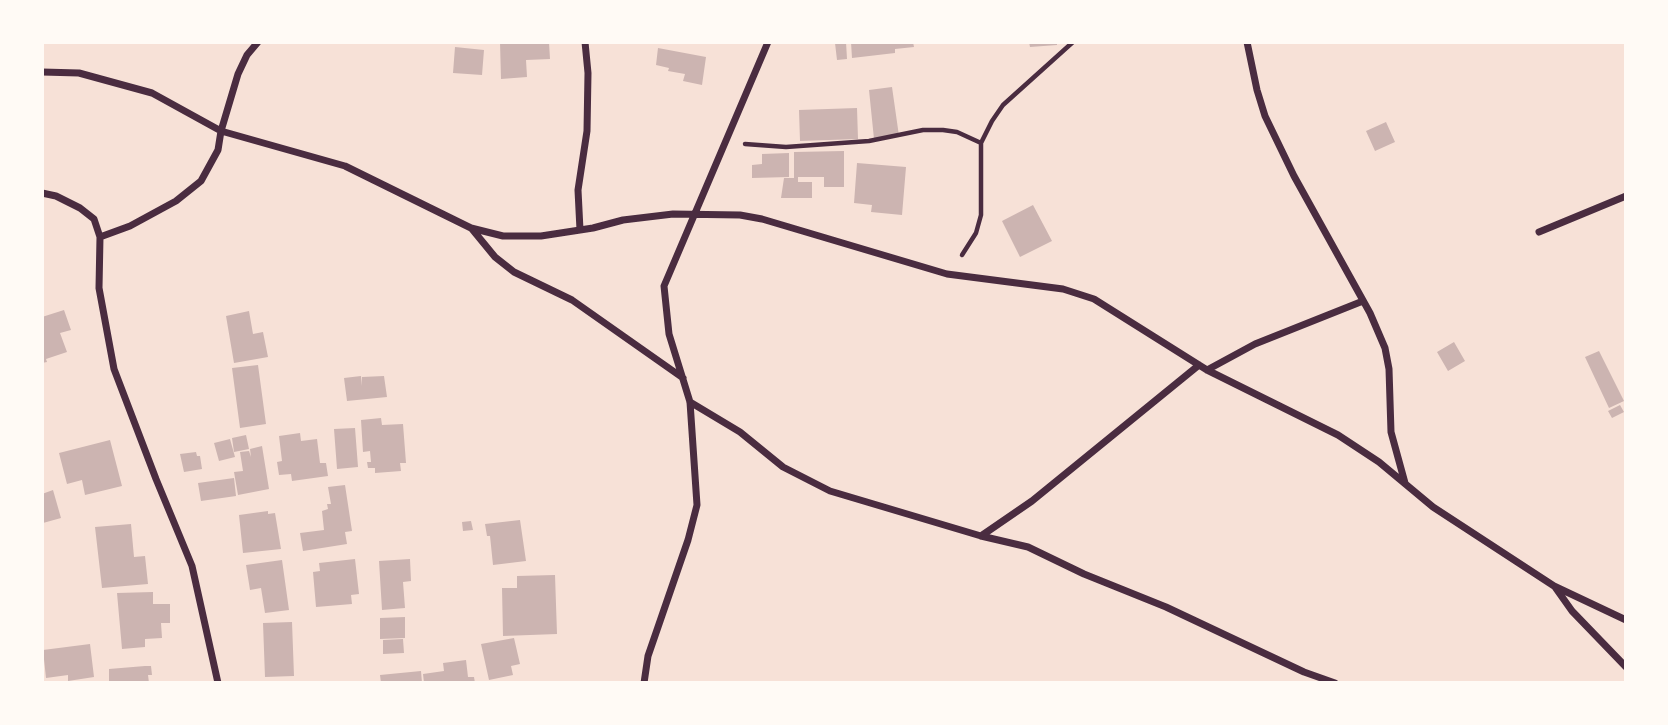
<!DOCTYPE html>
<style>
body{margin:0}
#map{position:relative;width:1668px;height:725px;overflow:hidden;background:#f7e1d7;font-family:"Exo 2",sans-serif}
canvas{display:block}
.frame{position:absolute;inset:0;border:44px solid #fffaf5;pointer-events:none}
</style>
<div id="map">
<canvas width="1668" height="725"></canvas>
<div class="frame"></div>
</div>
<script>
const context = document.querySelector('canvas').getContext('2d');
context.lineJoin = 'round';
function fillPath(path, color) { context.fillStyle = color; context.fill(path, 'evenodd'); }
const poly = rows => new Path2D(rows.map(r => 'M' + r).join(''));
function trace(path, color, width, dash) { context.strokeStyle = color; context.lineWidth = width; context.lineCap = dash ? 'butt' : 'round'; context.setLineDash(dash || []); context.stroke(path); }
fillPath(poly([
 [500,42,549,42,550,59,526,60,527,77,501,79],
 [846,42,847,59,837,60,835,43],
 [851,42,913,42,914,47,895,49,895,53,852,58],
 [1029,42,1057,42,1057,45,1030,47],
 [455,47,484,50,482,75,453,73],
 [658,48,706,57,702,85,683,81,685,74,668,71,669,68,656,65],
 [892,87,899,136,874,139,869,90],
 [857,108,858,139,800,141,799,110],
 [1386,122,1395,142,1375,151,1366,131],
 [844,151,844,187,824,187,824,177,798,177,798,182,812,182,812,198,781,198,784,178,794,178,794,152],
 [789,153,789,177,752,178,752,165,762,164,762,154],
 [857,163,906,167,902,215,871,212,872,205,854,203],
 [1033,205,1052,241,1020,257,1002,221],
 [64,310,71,330,60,333,67,352,46,359,47,362,42,363,42,317],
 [249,311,253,334,263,332,268,357,234,363,226,316],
 [1454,342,1465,361,1448,371,1437,352],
 [1599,351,1624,401,1609,408,1585,357],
 [258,365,266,424,240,428,232,368],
 [361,376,362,386,362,377,384,376,387,397,347,401,344,378],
 [1620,405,1624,412,1612,418,1608,411],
 [381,418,382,425,403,424,406,463,400,463,401,471,375,473,375,468,368,468,367,462,371,462,370,451,363,452,361,420],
 [355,428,358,467,337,469,334,429],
 [300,433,301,441,317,439,320,463,326,463,328,476,292,481,291,474,279,475,277,462,282,461,279,436],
 [246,435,249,449,234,452,232,438],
 [230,439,235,457,219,461,214,443],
 [110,440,122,486,85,495,82,480,67,484,59,453],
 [262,446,269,489,238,495,234,472,243,471,240,452,249,451,251,457,250,449],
 [196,452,197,456,200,456,202,469,184,472,180,454],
 [234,478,236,496,201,501,198,483],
 [345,485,352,531,345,532,347,544,303,551,300,533,324,530,322,511,328,509,327,504,331,504,328,487],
 [53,490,61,518,43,523,42,494],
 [268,511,268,514,275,513,281,549,243,553,239,515],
 [520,520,526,561,493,565,490,536,487,536,485,524],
 [471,521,473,530,463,531,462,522],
 [131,524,134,557,145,556,148,584,102,588,95,527],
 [355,559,359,594,351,595,352,604,316,607,313,572,320,571,319,563],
 [410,559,411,581,403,582,405,608,382,610,379,561],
 [282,560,289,610,265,613,261,588,250,590,246,565],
 [555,575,557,634,503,636,502,588,517,588,517,576],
 [153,592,153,604,170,604,170,623,161,623,162,638,145,639,145,647,122,649,117,593],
 [405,617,405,638,380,639,380,618],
 [292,622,294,676,265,677,263,623],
 [514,638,520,664,511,666,513,675,489,680,481,644],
 [403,639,404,653,383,654,383,640],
 [90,644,94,677,68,681,68,675,46,678,43,650],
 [466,660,468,677,474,677,475,683,424,683,423,674,444,671,443,663],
 [145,666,151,666,152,675,148,675,149,683,109,683,109,669],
 [421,671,422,683,381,683,380,675]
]), '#ccb4b1');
trace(poly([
 [745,144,786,147,869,141,923,130,943,130,957,132,981,143],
 [962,255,976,233,981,215,981,143,992,121,1003,105,1073,42]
]), '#4a2c40', 4.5);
trace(poly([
 [1247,42,1257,90,1265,116,1294,176,1370,313,1385,348,1389,369,1391,432,1405,483],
 [42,72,79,73,152,93,221,131,345,166,471,228,503,236,541,236,593,228,623,220,673,214,740,215,762,219,947,274,1063,289,1094,299,1207,370,1338,435,1379,462,1433,507,1554,586,1626,620],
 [42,193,56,196,80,208,94,219,100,237,99,288,114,369,156,479,192,566,218,683],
 [472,229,495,257,514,272,572,300,683,378],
 [580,230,578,190,587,131,588,73,585,42],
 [1539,232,1626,196],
 [100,237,130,226,176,201,201,181,218,150,221,131,238,74,247,55,258,42],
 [1207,370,1255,344,1363,301],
 [690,402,740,432,783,467,830,491,981,536,1028,547,1084,574,1166,607,1304,672,1335,683],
 [981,536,1032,501,1199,365],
 [1555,587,1572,611,1626,667],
 [644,683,648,656,688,540,697,505,690,402,669,334,664,286,768,42]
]), '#4a2c40', 7);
</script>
